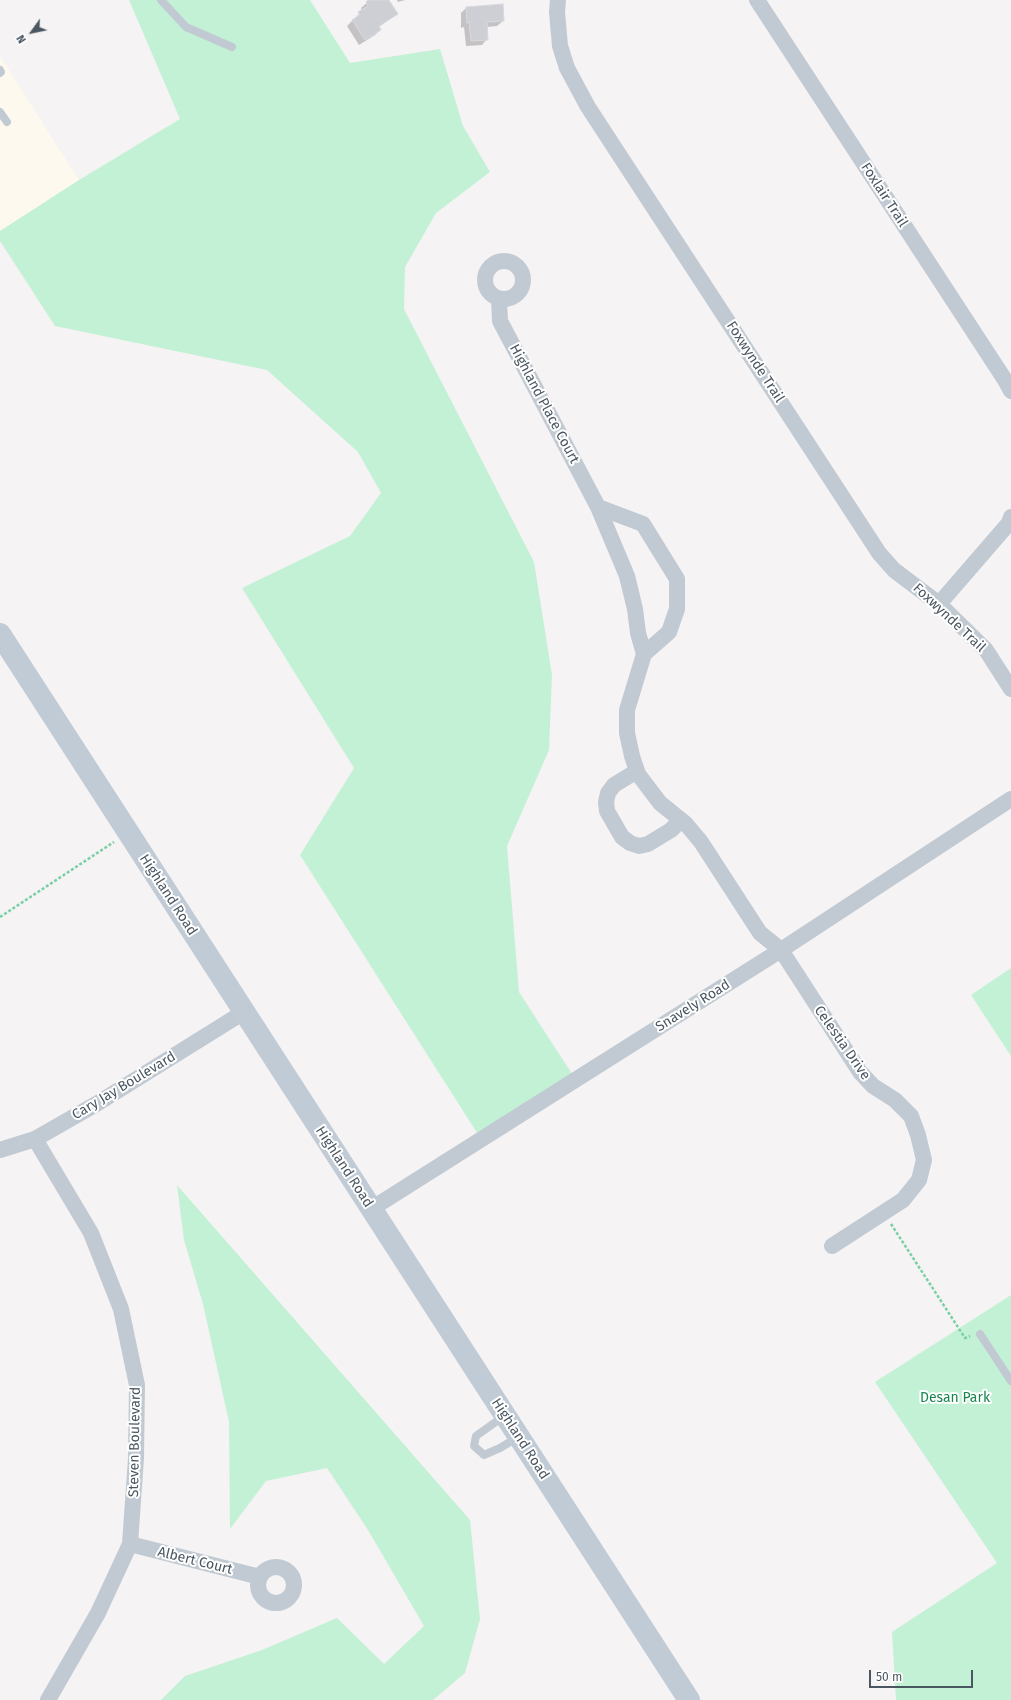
<!DOCTYPE html>
<style>
body{margin:0}
#map{position:relative;width:1011px;height:1700px;overflow:hidden;background:#f5f3f3;font-family:"Fira Sans",sans-serif}
canvas{display:block}
.north{position:absolute;left:12px;top:12px;width:40px;height:40px;-webkit-text-stroke:3px #fff;paint-order:stroke;rotate:237deg;font-size:11px;font-weight:700;line-height:16px;text-align:center;color:#4a5661}
.north::after{content:'';display:block;margin:auto;width:14px;height:18px;background:#4a5661;clip-path:polygon(50% 0,100% 100%,50% 72%,0 100%)}
.scale{position:absolute;left:869px;top:1670px;width:104px;height:18px;box-sizing:border-box;border:2px solid #4a5661;border-top:0;padding-left:5px;font-size:12px;line-height:14px;white-space:nowrap;color:#4a5661;-webkit-text-stroke:3px #fff;paint-order:stroke}
</style>
<div id="map">
<canvas width="1011" height="1700"></canvas>
<div class="north">N</div>
<div class="scale">50 m</div>
</div>
<script>
const context = document.querySelector('canvas').getContext('2d');
context.lineJoin = 'round';
function fillPath(path, color) { context.fillStyle = color; context.fill(path, 'evenodd'); }
const poly = rows => new Path2D(rows.map(r => 'M' + r).join(''));
function trace(path, color, width, dash) { context.strokeStyle = color; context.lineWidth = width; context.lineCap = dash ? 'butt' : 'round'; context.setLineDash(dash || []); context.stroke(path); }
function label(font, color, halo, rows, align = 'center') {
  context.font = font + ' "Fira Sans",sans-serif'; context.lineWidth = 4; context.setLineDash([]); context.textBaseline = 'middle'; context.strokeStyle = halo; context.fillStyle = color; for (const [text, x, y, turn = 0] of rows) {
    context.save(); context.translate(x, y); context.rotate((+turn || 0) * Math.PI / 180); context.textAlign = isNaN(turn) ? turn : align; if (halo) context.strokeText(text, 0, 0); context.fillText(text, 0, 0); context.restore();
  }
}
fillPath(poly([
 [0,56,79,180,0,231]
]), '#fdf9ef');
fillPath(poly([
 [129,0,310,0,350,63,440,49,463,126,490,172,436,213,405,267,404,309,534,562,552,675,549,750,507,846,519,992,576,1080,481,1139,300,855,354,768,242,588,350,536,381,493,358,452,267,370,55,326,0,241,0,231,79,180,180,119],
 [1011,968,1011,1056,971,995],
 [177,1185,470,1520,480,1619,465,1673,433,1700,161,1700,185,1676,262,1650,337,1618,384,1664,424,1626,368,1530,327,1468,266,1481,230,1529,229,1422,203,1304,184,1240],
 [1011,1295,1011,1700,896,1700,892,1632,997,1563,875,1382]
]), '#c3f1d5');
fillPath(poly([
 [370,0,388,0,397,14,379,27,380,30,375,35,359,45,347,26,362,11,361,8],
 [397,0,405,0,398,2],
 [502,6,503,21,497,26,487,27,487,39,482,45,466,46,464,27,461,28,461,13,466,8]
]), '#0003');
const building = poly([
 [368,0,389,0,398,14,379,26,381,30,365,40,352,20,360,15,358,12,368,6,366,2,368,0],
 [503,4,504,21,487,22,488,40,471,41,469,22,467,23,466,7,503,4]
]);
fillPath(building, '#cdcfd5');
trace(building, '#d7d9de', 1);
trace(poly([
 [0,917,114,842],
 [891,1224,965,1338,970,1336]
]), '#7ad0a6', 2.5, [3, 2]);
trace(poly([
 [161,0,186,27,232,47],
 [0,70,1,72,0,73],
 [0,112,7,122],
 [980,1334,1011,1381],
 [504,1416,476,1436,474,1446,484,1455,500,1448,518,1437]
]), '#c1cad2', 8);
trace(poly([
 [558,0,557,12,560,46,567,68,588,107,879,553,894,570,939,604,986,650,1011,689],
 [757,0,1005,380,1011,391],
 '485 280a19 19 0 1 1 38 0a19 19 0 1 1-38 0Z',
 [499,299,500,321,598,507,627,576,635,609,638,633,644,654,669,632,677,609,677,579,643,524,598,507],
 [939,604,1009,523,1011,517],
 [644,654,627,710,627,733,632,756,638,774,660,803,686,824,701,842,760,933,781,950,860,1072,873,1086,895,1100,911,1116,918,1135,924,1160,919,1180,903,1200,832,1246],
 [637,771,614,785,608,793,606,802,607,811,622,837,630,843,639,846,648,844,671,830,681,820],
 [35,1139,91,1233,121,1309,137,1385,136,1458,130,1544,98,1613,48,1700],
 [0,1150,35,1139,98,1103,244,1012],
 [371,1209,781,950,1011,799],
 [130,1544,260,1577],
 '258 1585a18 18 0 1 1 36 0a18 18 0 1 1-36 0Z'
]), '#c1cad2', 16);
trace(poly([
 [0,634,689,1700]
]), '#c1cbd6', 22);
label('14px', '#4a5661', '#fff', [
 ["Foxlair Trail",884,195,57],
 ["Foxwynde Trail",755,362,57],
 ["Highland Place Court",544,404,62],
 ["Foxwynde Trail",949,618,43],
 ["Highland Road",168,895,57],
 ["Snavely Road",693,1006,-32],
 ["Celestia Drive",842,1043,55],
 ["Cary Jay Boulevard",124,1086,-31],
 ["Highland Road",344,1167,57],
 ["Highland Road",520,1439,57],
 ["Steven Boulevard",135,1442,-89],
 ["Albert Court",195,1561,14]
]);
label('14px', '#17864f', '#fff', [
 ["Desan Park",955,1398]
]);
</script>
